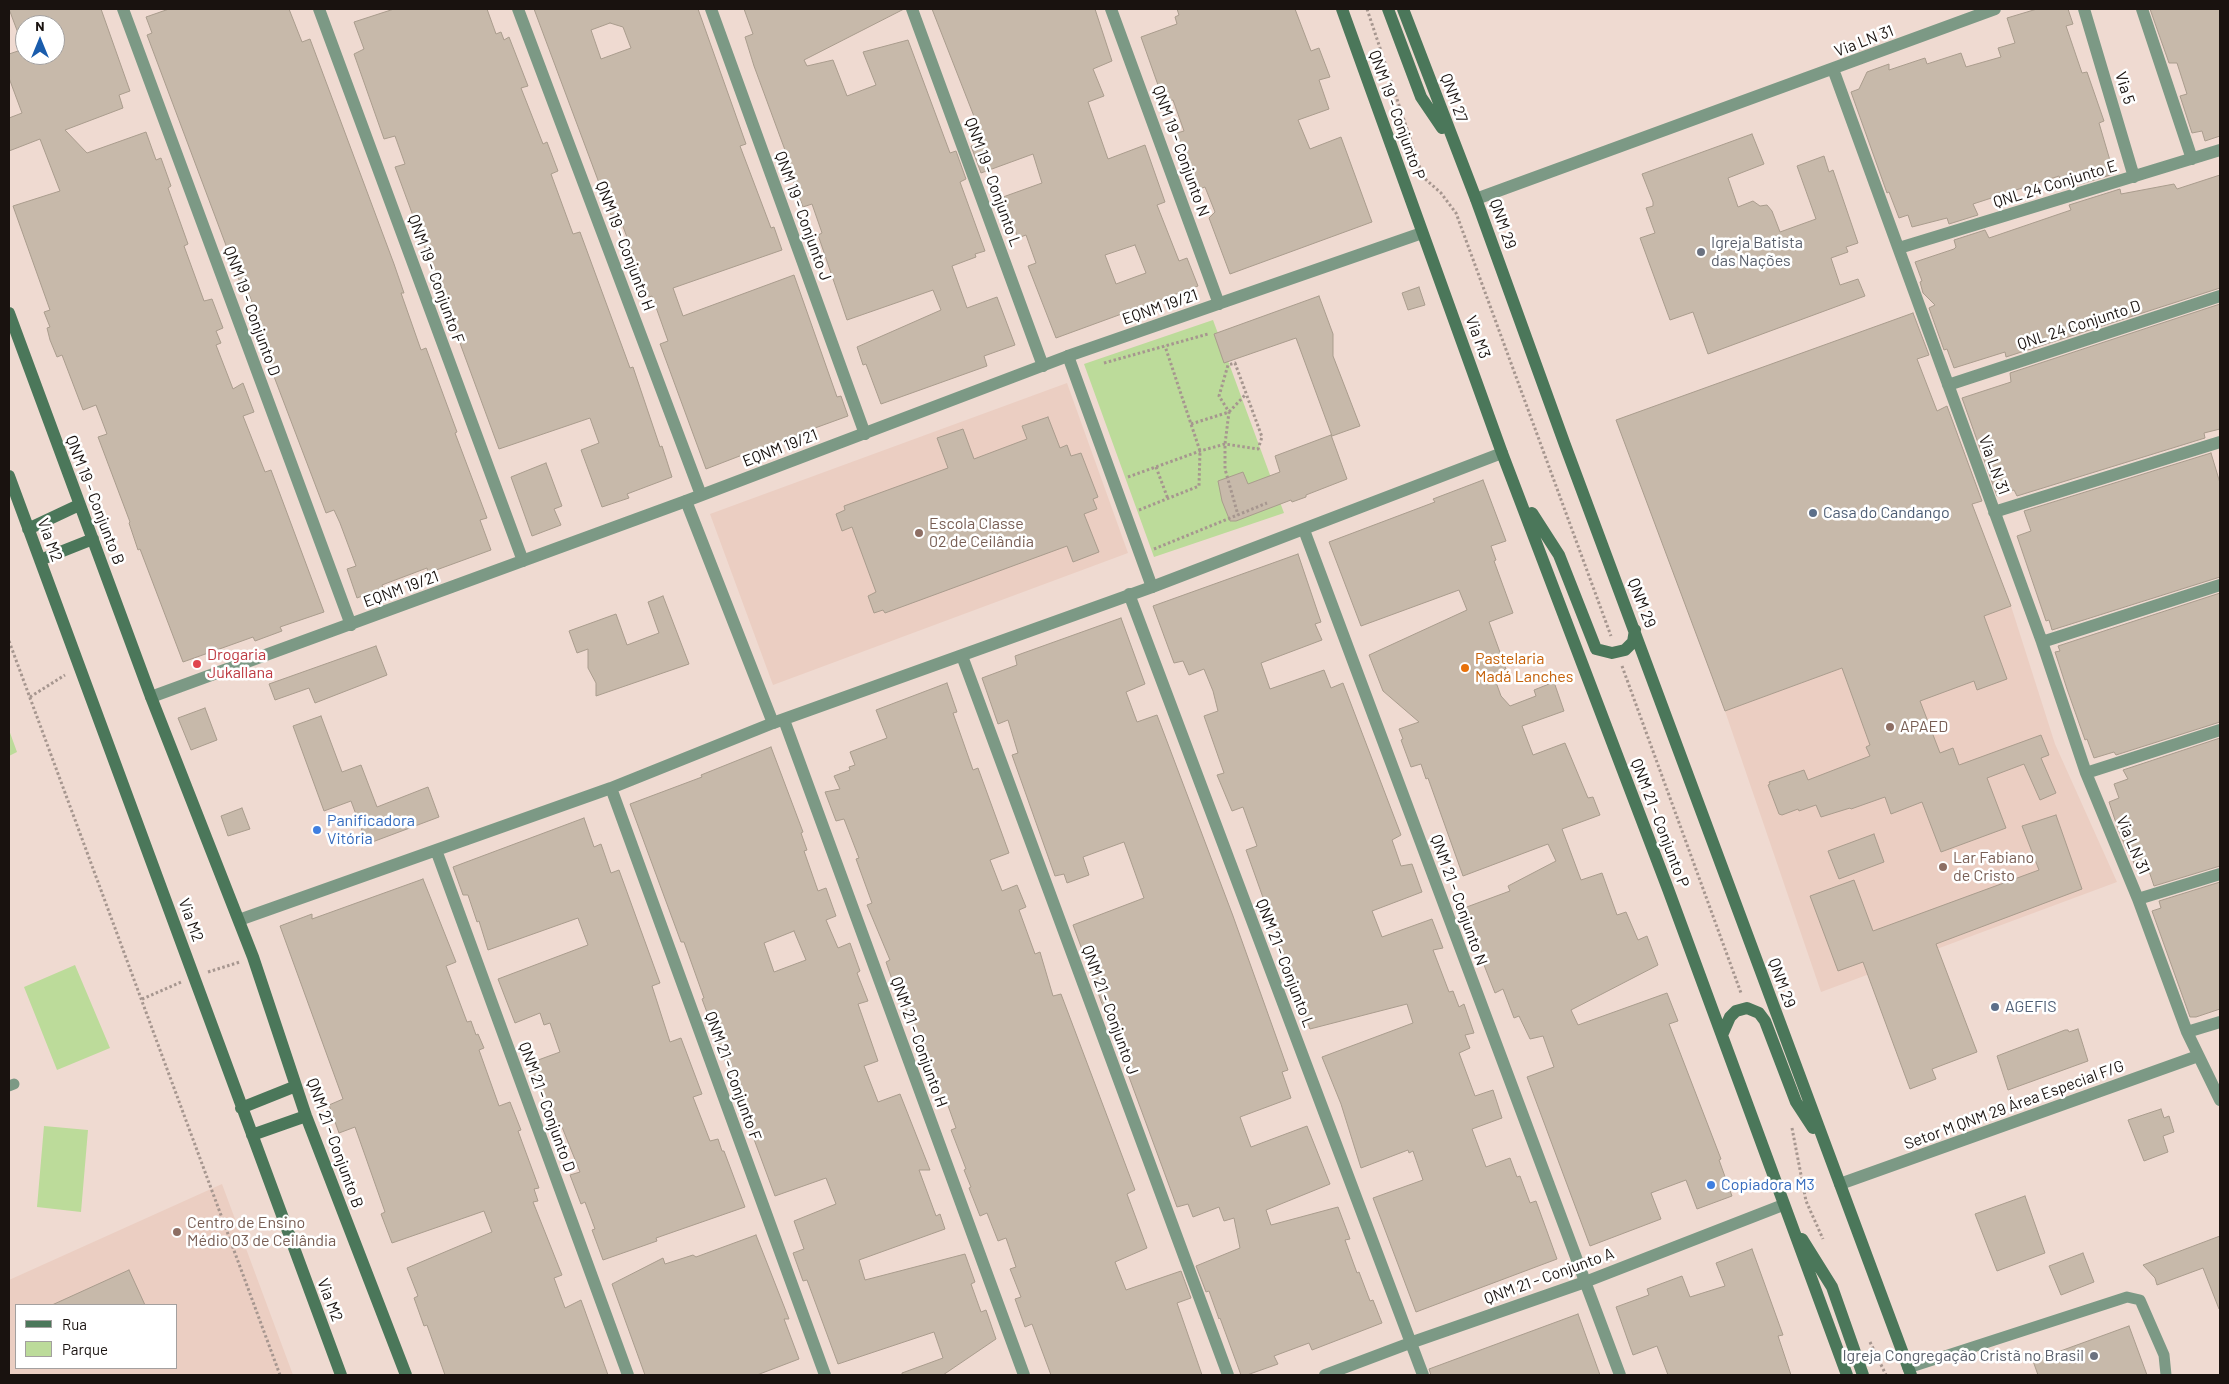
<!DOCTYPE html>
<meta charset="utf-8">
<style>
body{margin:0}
#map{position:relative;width:2229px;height:1384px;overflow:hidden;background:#efdad1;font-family:Barlow,sans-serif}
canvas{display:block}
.frame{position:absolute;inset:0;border:10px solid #19120f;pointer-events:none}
.legend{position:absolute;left:15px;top:1304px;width:162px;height:65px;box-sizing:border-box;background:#fff;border:1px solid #a3a09f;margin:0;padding:6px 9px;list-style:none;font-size:15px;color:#19120f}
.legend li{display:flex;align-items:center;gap:10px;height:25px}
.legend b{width:25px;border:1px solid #a3a09f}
.north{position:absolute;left:15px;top:15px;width:50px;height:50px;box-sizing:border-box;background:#fff;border:1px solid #a3a09f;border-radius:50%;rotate:0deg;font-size:14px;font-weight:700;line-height:20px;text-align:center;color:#19120f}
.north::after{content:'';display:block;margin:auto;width:18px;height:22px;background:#1a5cac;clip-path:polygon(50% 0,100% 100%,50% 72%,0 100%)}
</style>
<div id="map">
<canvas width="2229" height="1384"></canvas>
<div class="frame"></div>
<ul class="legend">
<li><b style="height:6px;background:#4b775a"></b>Rua</li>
<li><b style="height:14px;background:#bcdb9a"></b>Parque</li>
</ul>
<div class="north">N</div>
</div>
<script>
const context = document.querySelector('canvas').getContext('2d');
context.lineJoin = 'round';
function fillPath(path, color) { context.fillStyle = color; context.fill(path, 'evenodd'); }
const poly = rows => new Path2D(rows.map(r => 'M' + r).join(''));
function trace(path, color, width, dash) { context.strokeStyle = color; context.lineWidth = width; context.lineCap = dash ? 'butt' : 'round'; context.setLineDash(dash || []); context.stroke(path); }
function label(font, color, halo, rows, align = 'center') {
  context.font = font + ' Barlow,sans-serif'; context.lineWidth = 5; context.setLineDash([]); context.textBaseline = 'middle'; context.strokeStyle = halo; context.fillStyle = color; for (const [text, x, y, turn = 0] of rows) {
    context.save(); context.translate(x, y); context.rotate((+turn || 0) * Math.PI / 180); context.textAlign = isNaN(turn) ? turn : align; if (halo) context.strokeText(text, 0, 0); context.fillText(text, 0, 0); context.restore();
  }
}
fillPath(poly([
 [1067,383,1128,553,773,685,710,514],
 [2011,606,2055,744,2117,882,1821,992,1725,711],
 [222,1184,293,1375,9,1375,9,1280],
 [16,1305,176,1305,176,1368,16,1368]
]), '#ebcec2');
fillPath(poly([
 [1213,320,1284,513,1154,557,1084,364],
 [9,730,17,752,9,756],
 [75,965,110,1048,57,1070,24,987],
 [44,1126,88,1130,81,1212,37,1207]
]), '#bcdb9a');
const building = poly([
 [9,9,101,9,130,91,119,95,123,108,65,130,87,153,146,132,156,160,161,158,171,186,168,188,188,244,184,246,204,301,212,299,223,328,216,331,221,343,216,345,233,389,243,383,254,412,243,416,265,472,271,470,324,612,280,627,282,631,255,641,253,637,183,662,140,549,138,550,129,523,130,522,98,437,107,434,96,405,83,410,62,355,57,357,50,340,47,328,50,327,44,312,50,310,13,206,60,191,40,139,9,151,9,118,22,113,9,78,9,54,24,49,9,9],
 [25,25,55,25,55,55,25,55,25,25],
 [169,9,289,9,302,42,310,39,394,264,404,293,401,293,421,350,426,348,457,432,455,433,487,518,480,520,491,550,428,573,427,568,382,585,383,588,357,598,347,569,356,566,340,523,334,510,326,513,262,345,267,343,246,286,242,288,147,35,152,33,146,17,169,9],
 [394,9,487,9,496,34,501,32,504,40,509,37,528,86,521,88,543,144,547,142,558,171,551,174,573,234,580,232,630,368,633,367,660,447,662,446,672,477,627,494,629,498,602,507,581,450,599,443,590,418,499,449,395,167,405,164,395,136,384,139,354,54,364,49,354,22,394,9],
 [534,9,698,9,746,144,740,146,771,228,774,227,782,250,673,288,683,316,794,275,837,397,841,396,848,416,804,432,805,434,776,442,706,469,660,344,668,341,652,296,649,297,618,213,611,215,534,9],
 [610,23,623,27,631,48,601,59,591,30,610,23],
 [744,9,904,9,804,60,807,66,833,60,847,96,876,85,863,52,908,40,950,153,956,151,966,179,960,182,985,251,975,254,976,257,952,266,967,308,997,297,1015,345,984,356,987,366,881,404,866,364,863,365,857,347,941,310,933,290,847,320,818,235,822,233,812,204,803,207,793,180,796,180,754,66,745,37,753,34,744,9],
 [932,9,1095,9,1112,61,1093,69,1104,96,1088,102,1108,159,1145,145,1165,202,1157,205,1179,261,1187,258,1198,286,1056,338,1028,266,1036,263,1026,235,1018,238,1003,197,1042,183,1033,154,981,173,971,146,977,144,977,124,932,9],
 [1135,245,1146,273,1116,284,1105,255,1135,245],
 [1177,9,1295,9,1311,51,1319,48,1330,77,1319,80,1329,109,1298,120,1310,149,1341,137,1372,222,1230,274,1209,218,1215,212,1205,187,1197,190,1177,133,1184,131,1173,100,1164,102,1141,37,1177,24,1175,17,1179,15,1177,9],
 [2037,9,2068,9,2073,24,2066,26,2082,73,2087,72,2104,121,2099,123,2114,174,2064,189,2059,176,1973,204,1978,215,1949,224,1947,218,1912,227,1908,215,1899,218,1889,192,1887,193,1851,92,1859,89,1867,72,1889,64,1889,70,1925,58,1927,64,1961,53,1966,67,2001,57,1998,48,2015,43,2007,18,2037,9],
 [2150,9,2220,9,2220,136,2205,141,2202,131,2192,133,2180,96,2187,94,2177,63,2169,63,2150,9],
 [1752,134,1764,164,1728,178,1738,207,1753,201,1760,206,1767,205,1772,211,1780,232,1816,219,1797,166,1824,156,1829,172,1833,170,1858,243,1846,247,1848,252,1831,258,1840,285,1858,279,1865,296,1708,354,1693,312,1670,320,1640,238,1655,233,1646,208,1653,206,1653,202,1642,174,1752,134],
 [2220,175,2220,288,2006,357,2005,352,1954,368,1947,349,1944,350,1929,308,1935,305,1923,293,1920,282,1922,281,1915,262,1954,249,1956,247,1954,240,1985,230,1989,238,2071,210,2069,205,2120,189,2121,194,2174,184,2177,189,2220,175],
 [1419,287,1425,305,1408,310,1402,293,1419,287],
 [1319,296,1333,334,1333,356,1360,426,1332,436,1296,338,1224,363,1214,334,1319,296],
 [2220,304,2220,429,2204,433,2205,438,2017,496,2014,490,1997,496,1962,398,2011,382,2010,373,2220,304],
 [1913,313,1929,355,1917,359,1937,411,1947,406,1982,501,1972,504,2011,606,1984,616,2007,679,1977,690,1974,681,1920,701,1940,753,1953,748,1959,765,2041,735,2049,755,2041,758,2056,793,2040,800,2024,764,1987,778,2006,828,1941,852,1922,802,1891,814,1885,797,1851,809,1850,808,1821,817,1816,805,1799,811,1798,809,1782,815,1779,814,1768,785,1770,784,1769,782,1804,770,1808,780,1870,756,1866,747,1870,745,1842,668,1725,711,1616,420,1913,313],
 [1048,417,1060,448,1067,445,1071,456,1081,453,1098,497,1093,499,1097,509,1084,514,1099,552,1073,562,1067,546,885,613,883,610,874,613,868,596,876,592,852,527,842,531,836,514,845,510,844,506,948,468,937,438,963,429,974,459,1027,439,1022,426,1048,417],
 [1331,435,1347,479,1306,495,1306,497,1292,502,1291,500,1236,521,1230,521,1222,501,1218,481,1243,472,1248,484,1280,472,1275,456,1331,435],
 [2211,453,2220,483,2220,577,2052,630,2049,620,2046,621,2017,536,2031,531,2024,511,2211,453],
 [546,463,562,506,554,509,561,525,532,536,511,477,546,463],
 [1483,480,1506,541,1491,546,1496,560,1494,561,1513,613,1489,622,1506,669,1493,674,1501,696,1510,706,1536,696,1534,690,1554,682,1564,711,1522,726,1533,755,1565,743,1588,798,1593,797,1600,815,1562,829,1581,880,1602,873,1617,915,1626,912,1638,940,1647,936,1658,965,1571,1010,1578,1025,1667,993,1678,1021,1669,1024,1721,1159,1719,1160,1732,1196,1697,1209,1686,1180,1651,1193,1661,1219,1590,1246,1527,1077,1554,1067,1543,1036,1530,1039,1519,1016,1514,1018,1503,989,1495,993,1484,965,1486,964,1464,908,1510,891,1508,886,1556,861,1548,844,1463,876,1428,778,1426,779,1421,764,1411,767,1401,740,1403,739,1399,729,1419,722,1383,691,1369,655,1467,610,1459,590,1361,626,1329,542,1435,502,1433,499,1483,480],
 [1298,554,1321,622,1315,624,1322,640,1261,663,1270,689,1324,670,1331,688,1343,683,1401,835,1392,840,1401,866,1412,864,1422,892,1372,911,1382,937,1432,919,1443,948,1433,950,1449,992,1453,991,1459,1007,1464,1004,1474,1033,1465,1035,1470,1048,1459,1053,1475,1096,1493,1090,1502,1118,1472,1129,1486,1167,1510,1158,1517,1177,1520,1176,1530,1203,1536,1201,1557,1259,1416,1312,1373,1198,1423,1180,1413,1151,1409,1153,1408,1150,1361,1168,1341,1104,1322,1057,1413,1023,1407,1004,1310,1029,1246,850,1257,846,1243,807,1232,811,1217,775,1224,773,1204,716,1218,711,1213,691,1204,669,1189,675,1183,661,1174,663,1153,606,1298,554],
 [2220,593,2220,722,2116,755,2114,752,2094,758,2087,739,2085,740,2067,689,2055,652,2060,651,2058,646,2220,593],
 [663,596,689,664,596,696,596,683,588,668,588,649,577,653,569,631,616,614,627,645,659,633,648,602,663,596],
 [1121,618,1145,684,1126,692,1137,722,1157,715,1233,916,1288,1070,1282,1072,1291,1098,1240,1117,1251,1147,1307,1126,1330,1184,1266,1210,1271,1225,1338,1207,1350,1239,1345,1240,1357,1273,1359,1272,1370,1301,1373,1300,1382,1323,1312,1350,1309,1343,1274,1356,1278,1364,1247,1375,1241,1375,1220,1318,1219,1319,1209,1291,1206,1292,1196,1266,1240,1248,1234,1218,1224,1221,1219,1207,1193,1217,1188,1204,1177,1207,1073,925,1144,898,1124,842,1083,857,1089,875,1067,883,1064,874,1055,876,1012,755,1018,753,1008,720,998,724,982,678,1017,665,1015,656,1121,618],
 [376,646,387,675,315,703,309,688,275,700,269,684,376,646],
 [947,683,957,712,953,713,973,770,978,768,1009,853,990,860,1002,891,1017,885,1026,907,1019,910,1035,954,1040,952,1053,996,1061,994,1135,1190,1127,1194,1147,1248,1115,1262,1126,1290,1181,1271,1191,1298,1177,1303,1202,1375,1051,1375,1032,1324,1025,1327,1015,1299,1021,1297,1010,1269,1016,1267,1006,1238,998,1241,987,1213,980,1216,969,1188,971,1187,964,1170,966,1169,951,1130,956,1128,946,1100,940,1102,909,1017,898,990,896,991,886,962,890,960,867,905,872,903,856,859,859,858,844,819,836,821,825,792,840,789,834,776,850,770,849,767,855,765,850,752,887,738,876,710,947,683],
 [205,708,217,740,191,750,178,718,205,708],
 [321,716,342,772,361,765,377,807,428,787,439,817,367,844,351,801,324,811,293,726,321,716],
 [2220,738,2220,866,2154,886,2147,865,2136,869,2130,852,2128,853,2118,829,2109,802,2119,798,2114,784,2128,779,2123,770,2220,738],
 [771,747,803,832,801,833,807,850,804,851,818,891,826,888,836,916,826,920,838,948,850,943,860,971,857,973,868,1001,858,1004,878,1061,864,1066,878,1102,900,1094,930,1170,919,1170,936,1216,940,1214,945,1229,859,1260,865,1280,965,1254,975,1282,971,1284,981,1312,986,1310,996,1339,943,1375,902,1375,902,1373,943,1358,934,1332,838,1364,807,1280,803,1281,793,1253,804,1249,794,1221,836,1204,826,1178,775,1196,702,999,704,998,684,942,681,942,630,804,702,777,701,775,771,747],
 [794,931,806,960,774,972,764,943,794,931],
 [242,808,250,829,228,836,221,816,242,808],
 [2056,815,2082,889,1936,944,1977,1052,1932,1069,1936,1079,1910,1089,1863,962,1838,971,1810,896,1854,880,1873,931,2039,870,2022,826,2056,815],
 [584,818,594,847,601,844,611,873,619,870,660,983,652,986,670,1042,681,1038,702,1094,693,1097,710,1141,718,1139,722,1151,724,1151,745,1207,656,1238,657,1241,603,1260,592,1230,595,1229,585,1202,581,1204,570,1175,580,1172,560,1122,552,1124,530,1063,560,1052,550,1023,544,1025,540,1013,515,1023,498,979,588,945,578,918,488,950,479,921,477,922,468,895,463,895,453,867,584,818],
 [1874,834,1884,862,1839,879,1828,851,1874,834],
 [423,879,456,962,446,966,467,1022,471,1021,476,1035,478,1034,484,1048,479,1050,499,1106,510,1102,521,1130,518,1131,539,1188,534,1189,538,1201,533,1202,562,1275,554,1278,565,1308,581,1300,608,1375,445,1375,427,1325,424,1326,414,1298,418,1296,407,1268,492,1232,484,1211,392,1243,381,1214,385,1212,355,1127,339,1133,329,1105,343,1099,280,926,312,914,312,919,423,879],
 [2220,882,2220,1009,2196,1017,2190,1017,2152,911,2161,908,2159,901,2220,882],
 [2078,1029,2088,1061,2008,1090,1997,1056,2065,1030,2068,1030,2069,1032,2078,1029],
 [2161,1109,2164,1118,2169,1116,2174,1132,2163,1136,2168,1152,2144,1161,2128,1120,2161,1109],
 [2025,1196,2045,1253,1997,1271,1975,1214,2025,1196],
 [756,1235,789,1319,784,1319,799,1359,757,1375,645,1375,612,1284,663,1258,665,1264,693,1255,696,1257,756,1235],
 [2220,1236,2220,1309,2219,1309,2203,1268,2157,1285,2155,1278,2143,1265,2220,1236],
 [1752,1249,1783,1335,1778,1336,1791,1375,1668,1375,1657,1346,1633,1355,1616,1307,1649,1295,1647,1289,1682,1276,1690,1297,1725,1286,1716,1263,1752,1249],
 [2083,1253,2094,1282,2061,1295,2049,1266,2083,1253],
 [129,1270,145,1305,52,1305,129,1270],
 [1578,1314,1600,1375,1431,1375,1429,1369,1578,1314],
 [2129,1326,2147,1375,2038,1375,2033,1361,2129,1326]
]);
fillPath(building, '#c7b9aa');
trace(building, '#a99c8d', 1);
trace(poly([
 [1367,9,1423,177,1441,193,1456,213,1611,636],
 [1104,363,1208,334],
 [1191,424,1229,412,1246,394],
 [1156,467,1168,499],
 [1128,477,1200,451,1225,444,1258,449,1262,437,1235,363,1228,365,1219,396,1229,412,1225,444,1225,469,1238,515],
 [1139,510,1199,486,1200,451,1165,346],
 [1154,549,1267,503],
 [9,641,280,1375],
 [1622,666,1741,993],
 [30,697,65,675],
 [208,972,240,962],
 [142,999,181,982],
 [1792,1128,1806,1201,1823,1239],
 [1870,1342,1886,1375]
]), '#a6968f', 3, [2.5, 2.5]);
trace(poly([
 [9,1086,14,1084],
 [1908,1368,2127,1297,2140,1300,2164,1355,2166,1375]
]), '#7c9985', 11);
trace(poly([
 [1068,356,1152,587],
 [686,501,773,723]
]), '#7c9985', 12);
trace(poly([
 [123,9,351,625],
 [319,9,523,561],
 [518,9,701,495],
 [711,9,865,434],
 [912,9,1043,366],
 [1111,9,1219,304],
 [2084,9,2134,177],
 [2142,9,2192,159],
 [1833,69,2042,642,2086,773,2138,899,2187,1032,2220,1100],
 [1476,199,1995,9],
 [1899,248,2220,150],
 [1948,385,2220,296],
 [1994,512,2220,442],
 [1304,530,1620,1375],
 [1129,594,1423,1375],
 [2042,642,2220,585],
 [962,656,1228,1375],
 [151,697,686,501,1068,356,1422,233],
 [784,720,1024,1375],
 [2086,773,2220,730],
 [611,788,825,1375],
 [436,850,628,1375],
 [2138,899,2220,874],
 [239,920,611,788,773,723,1152,587,1502,453],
 [2187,1032,2220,1022],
 [1840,1184,2198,1056],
 [1325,1375,1410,1343,1585,1282,1783,1205]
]), '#7c9985', 12);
trace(poly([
 [1342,9,1502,453,1668,889,1847,1375],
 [1388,9,1421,97,1442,128],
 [1403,9,1476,199,1565,445,1911,1375],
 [9,313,151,697,253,957,306,1116,406,1375],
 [9,476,341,1375],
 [1532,513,1559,555,1596,649,1612,653,1625,650,1633,642,1635,630],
 [28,529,79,505],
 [40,560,93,539],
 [1722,1035,1730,1017,1736,1011,1747,1008,1759,1013,1765,1021,1796,1102,1813,1128],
 [241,1108,296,1086],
 [252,1135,306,1116],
 [1802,1239,1832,1287,1863,1375]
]), '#4b775a', 12);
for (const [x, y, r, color] of [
 [1701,252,5,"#6b7280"],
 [1813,513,5,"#5c6f8a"],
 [919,533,5,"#8d6e63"],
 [197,664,5,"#e0444e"],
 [1465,668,5,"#e8710a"],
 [1890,727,5,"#8d6e63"],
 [317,830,5,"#3f7fe0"],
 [1943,867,5,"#8d6e63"],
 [1995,1007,5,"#5c6f8a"],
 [1711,1185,5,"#3f7fe0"],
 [177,1232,5,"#8d6e63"],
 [2094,1356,5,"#6b7280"]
]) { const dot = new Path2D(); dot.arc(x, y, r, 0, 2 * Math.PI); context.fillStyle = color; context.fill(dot); trace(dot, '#fff', 2); }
label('16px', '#19120f', '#fff', [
 ["Via LN 31",1864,41,-21],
 ["Via 5",2125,88,73],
 ["QNM 27",1454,98,70],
 ["QNM 19 - Conjunto P",1397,115,70],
 ["QNM 19 - Conjunto N",1181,151,70],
 ["QNM 19 - Conjunto L",993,182,70],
 ["QNL 24 Conjunto E",2055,184,-17],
 ["QNM 19 - Conjunto J",803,216,70],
 ["QNM 29",1503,224,71],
 ["QNM 19 - Conjunto H",625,246,69],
 ["QNM 19 - Conjunto F",436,279,70],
 ["EQNM 19/21",1160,307,-19],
 ["QNM 19 - Conjunto D",252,311,70],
 ["QNL 24 Conjunto D",2079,325,-18],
 ["Via M3",1478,337,70],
 ["EQNM 19/21",780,448,-21],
 ["Via LN 31",1994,465,70],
 ["QNM 19 - Conjunto B",95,500,69],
 ["Via M2",50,540,70],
 ["EQNM 19/21",401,589,-20],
 ["QNM 29",1642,603,69],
 ["QNM 21 - Conjunto P",1660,823,69],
 ["Via LN 31",2133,845,67],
 ["QNM 21 - Conjunto N",1459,900,70],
 ["Via M2",191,920,70],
 ["QNM 21 - Conjunto L",1285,963,69],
 ["QNM 29",1782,983,70],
 ["QNM 21 - Conjunto J",1110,1010,70],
 ["QNM 21 - Conjunto H",919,1042,70],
 ["QNM 21 - Conjunto F",733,1076,70],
 ["Setor M QNM 29 Área Especial F/G",2014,1105,-20],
 ["QNM 21 - Conjunto D",547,1107,70],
 ["QNM 21 - Conjunto B",335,1143,70],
 ["QNM 21 - Conjunto A",1549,1276,-20],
 ["Via M2",330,1300,69]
]);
label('16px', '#5b616d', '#fff', [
 ["Igreja Batista",1711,243],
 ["das Nações",1711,261],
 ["Igreja Congregação Cristã no Brasil",2084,1356,"right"]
], 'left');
label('16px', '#4e5e75', '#fff', [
 ["Casa do Candango",1823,513],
 ["AGEFIS",2005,1007]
], 'left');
label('16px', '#785e54', '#fff', [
 ["Escola Classe",929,524],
 ["02 de Ceilândia",929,542],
 ["APAED",1900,727],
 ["Lar Fabiano",1953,858],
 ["de Cristo",1953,876],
 ["Centro de Ensino",187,1223],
 ["Médio 03 de Ceilândia",187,1241]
], 'left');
label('16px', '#be3a42', '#fff', [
 ["Drogaria",207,655],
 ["Jukallana",207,673]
], 'left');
label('16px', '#c56008', '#fff', [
 ["Pastelaria",1475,659],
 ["Madá Lanches",1475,677]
], 'left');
label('16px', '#366cbe', '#fff', [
 ["Panificadora",327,821],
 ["Vitória",327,839],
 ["Copiadora M3",1721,1185]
], 'left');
</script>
